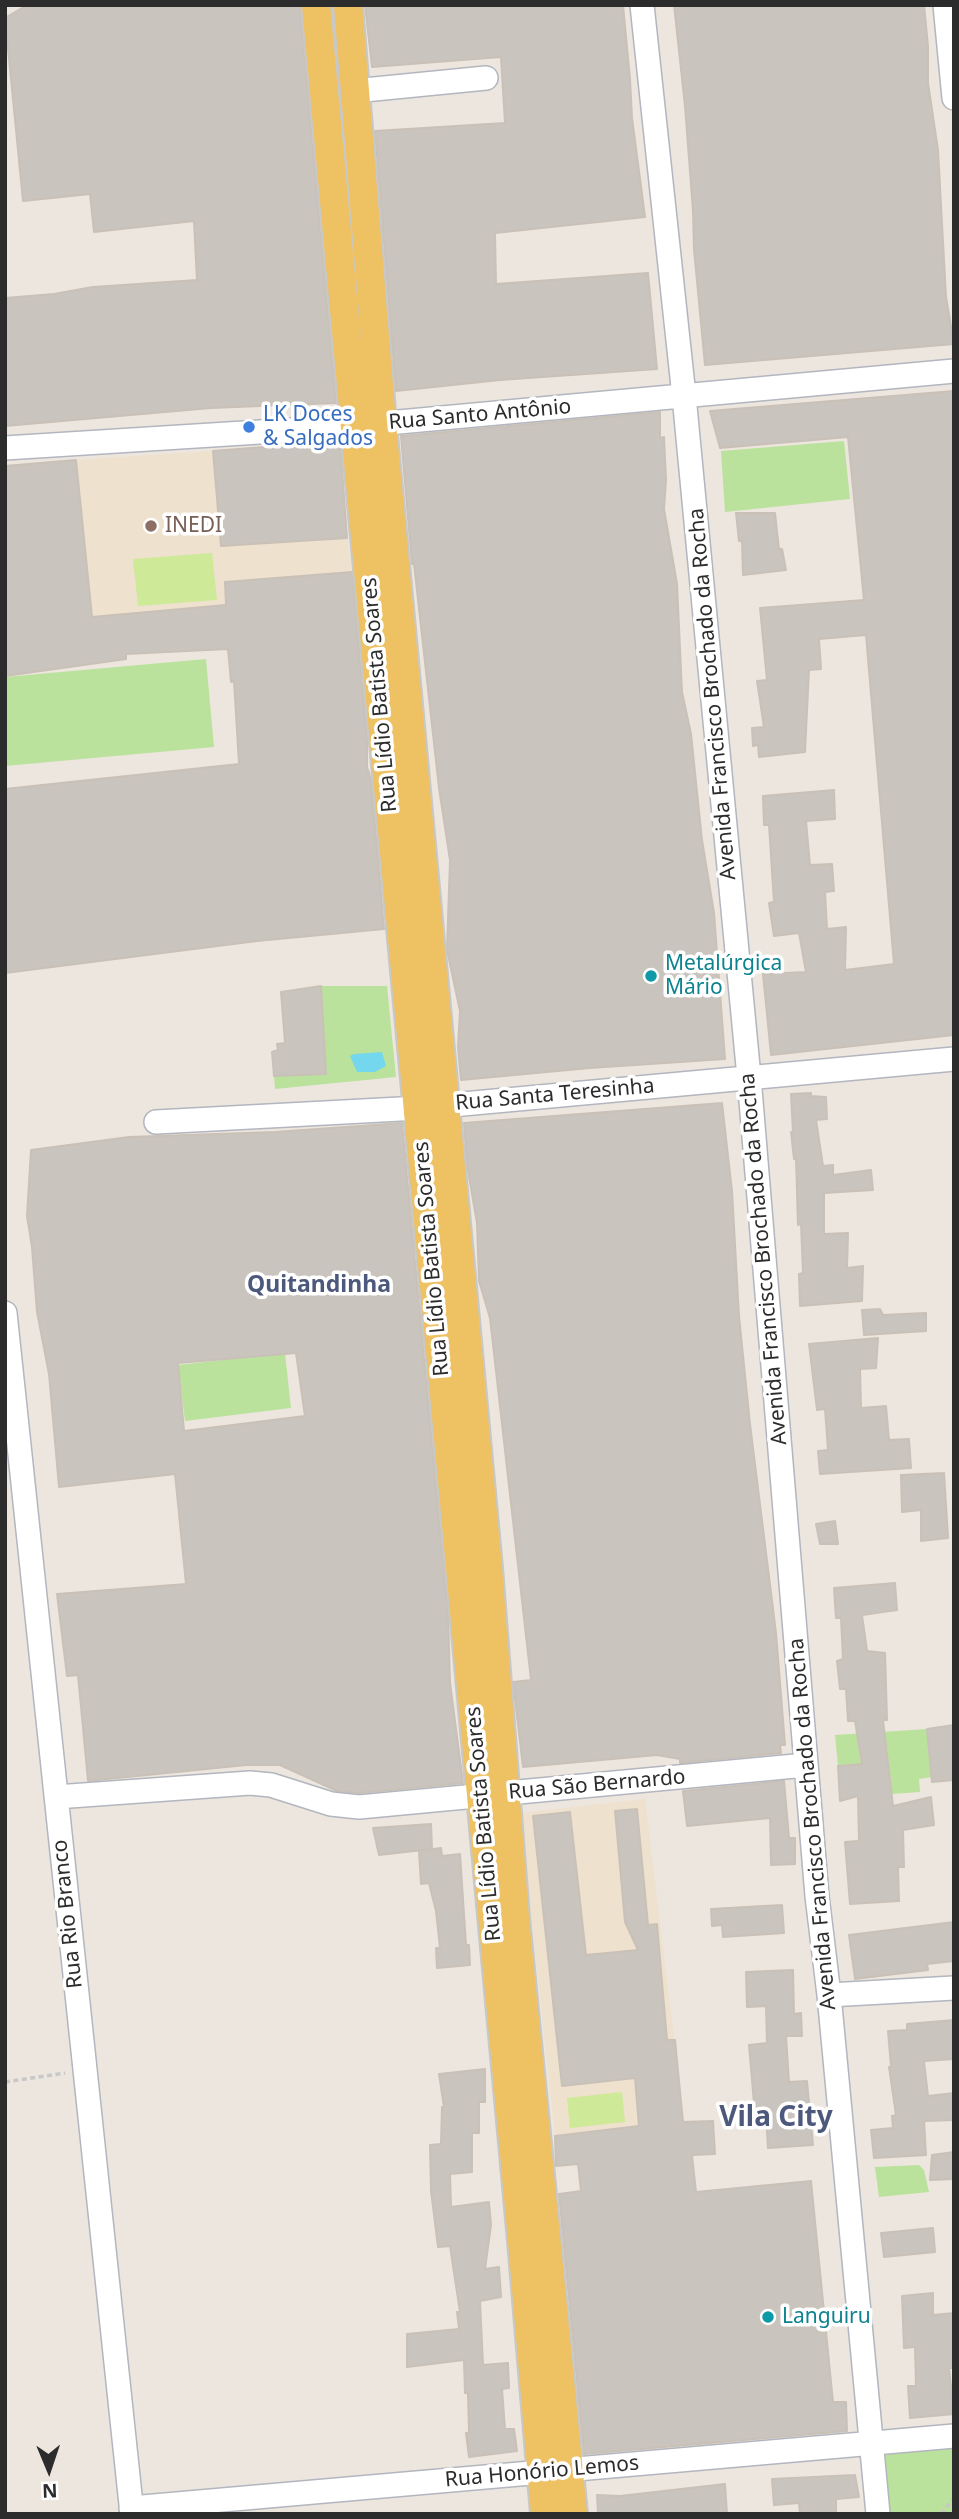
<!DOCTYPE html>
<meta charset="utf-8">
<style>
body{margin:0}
#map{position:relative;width:959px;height:2519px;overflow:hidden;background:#ede6de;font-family:"Noto Sans",sans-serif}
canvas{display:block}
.frame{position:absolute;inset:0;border:7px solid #2c2c2c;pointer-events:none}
.north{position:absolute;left:14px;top:2435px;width:70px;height:70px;-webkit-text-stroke:5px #fff;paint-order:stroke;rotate:178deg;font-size:19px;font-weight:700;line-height:28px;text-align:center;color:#2c2c2c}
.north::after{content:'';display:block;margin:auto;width:24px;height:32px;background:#2c2c2c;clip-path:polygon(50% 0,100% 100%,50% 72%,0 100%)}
</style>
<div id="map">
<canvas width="959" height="2519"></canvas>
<div class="frame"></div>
<div class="north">N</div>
</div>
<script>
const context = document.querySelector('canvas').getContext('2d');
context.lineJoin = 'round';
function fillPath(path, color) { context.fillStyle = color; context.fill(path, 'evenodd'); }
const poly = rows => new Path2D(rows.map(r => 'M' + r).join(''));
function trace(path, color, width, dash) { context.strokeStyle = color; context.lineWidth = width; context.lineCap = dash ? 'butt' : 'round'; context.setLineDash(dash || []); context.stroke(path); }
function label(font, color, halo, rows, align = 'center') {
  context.font = font + ' "Noto Sans",sans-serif'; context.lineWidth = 7; context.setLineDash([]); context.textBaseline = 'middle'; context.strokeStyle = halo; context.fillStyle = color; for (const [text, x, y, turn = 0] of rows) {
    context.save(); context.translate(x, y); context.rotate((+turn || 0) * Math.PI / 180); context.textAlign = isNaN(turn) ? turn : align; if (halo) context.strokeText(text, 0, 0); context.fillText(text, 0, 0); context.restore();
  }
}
fillPath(poly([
 [213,451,222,546,347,538,352,572,226,605,92,617,76,460],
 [645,1799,684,2120,555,2136,520,1813]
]), '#eee1ce');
fillPath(poly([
 [844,441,850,499,725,512,721,451],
 [206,659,214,747,5,766,5,677],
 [321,986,387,986,396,1077,275,1089,274,1076,326,1074],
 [285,1353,291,1408,185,1421,178,1365],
 [927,1729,932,1777,919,1779,920,1792,892,1794,887,1748,860,1749,861,1764,838,1766,835,1735],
 [919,2165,924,2170,929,2192,879,2197,875,2167],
 [954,2436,954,2514,878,2514,870,2443]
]), '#bae29c');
fillPath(poly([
 [212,553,217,600,138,606,133,559],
 [622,2092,625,2122,570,2128,567,2098]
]), '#cee998');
fillPath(poly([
 [382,1052,386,1066,375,1072,357,1072,350,1056,354,1054]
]), '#74d7ed');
const building = poly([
 [27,5,300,5,336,403,211,408,5,426,5,298,54,294,93,287,197,280,194,221,94,232,90,194,23,201,5,18,27,5],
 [365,5,623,5,630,79,632,118,645,217,495,233,496,284,648,273,657,369,500,380,396,391,375,131,505,123,501,57,372,67,365,5],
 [674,5,924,5,928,46,928,83,938,150,946,297,954,344,705,365,694,250,693,211,685,106,674,5],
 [954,391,954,1035,771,1055,763,974,806,972,799,933,774,936,769,903,774,902,769,825,764,825,763,796,834,790,835,819,806,821,810,865,832,864,834,891,825,892,827,929,846,927,845,970,894,964,866,635,819,639,821,669,809,670,805,752,759,757,758,745,753,746,752,728,764,727,757,681,767,680,760,608,864,600,848,437,720,448,710,411,954,391],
 [660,412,660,438,664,437,666,480,664,509,677,584,682,692,691,734,702,840,714,913,725,1059,590,1068,461,1080,458,1047,460,1011,447,950,450,860,439,788,414,564,412,564,401,436,660,412],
 [340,441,347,538,221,546,213,451,340,441],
 [76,460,92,617,226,605,225,582,352,572,367,739,367,767,371,780,384,929,257,941,5,973,5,789,239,764,234,681,231,682,228,649,126,654,126,659,5,676,5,466,76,460],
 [736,513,775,513,779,549,782,549,786,570,743,575,742,541,739,541,736,513],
 [321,986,326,1074,274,1076,272,1052,278,1050,277,1044,285,1043,281,992,321,986],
 [811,1093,811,1096,826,1097,827,1119,816,1120,823,1166,833,1165,833,1175,871,1170,873,1190,824,1193,824,1234,848,1233,847,1268,863,1266,862,1301,800,1306,799,1274,803,1273,801,1224,798,1225,796,1158,794,1159,791,1132,793,1132,791,1094,811,1093],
 [722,1103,732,1191,739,1316,750,1424,776,1633,785,1745,780,1745,781,1753,680,1763,680,1759,657,1755,523,1767,513,1682,531,1680,490,1318,479,1281,477,1223,467,1165,464,1123,722,1103],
 [402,1123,448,1615,450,1683,463,1783,359,1793,337,1791,280,1765,246,1765,88,1781,78,1675,67,1676,57,1594,186,1584,175,1474,59,1487,49,1374,37,1312,32,1247,27,1216,31,1150,129,1137,275,1132,402,1123],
 [296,1353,305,1416,184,1431,178,1363,296,1353],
 [880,1309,883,1315,926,1313,926,1331,864,1335,862,1310,880,1309],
 [878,1338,876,1368,860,1369,861,1408,886,1406,889,1440,909,1439,911,1468,820,1474,818,1451,828,1450,825,1409,817,1410,809,1344,878,1338],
 [944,1473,948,1538,921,1541,921,1510,902,1512,901,1475,944,1473],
 [835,1521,838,1544,820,1544,816,1524,835,1521],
 [895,1583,897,1610,862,1615,867,1651,885,1653,887,1720,883,1720,893,1806,931,1797,934,1825,903,1830,904,1867,898,1867,899,1901,850,1904,845,1842,859,1841,858,1796,840,1801,838,1766,862,1764,855,1721,848,1721,846,1689,840,1689,837,1661,843,1659,841,1618,836,1618,834,1588,895,1583],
 [954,1725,954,1780,932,1782,927,1729,954,1725],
 [784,1781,789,1838,795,1838,795,1864,771,1865,770,1818,687,1826,683,1791,784,1781],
 [637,1809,648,1925,657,1924,667,2040,675,2040,683,2122,713,2121,715,2154,692,2155,696,2192,811,2181,833,2402,846,2402,847,2431,584,2454,559,2194,581,2191,578,2164,556,2166,555,2136,639,2126,635,2078,562,2086,533,1816,570,1812,586,1955,638,1950,625,1922,615,1811,637,1809],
 [431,1824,432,1849,379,1855,373,1828,431,1824],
 [441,1848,442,1856,460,1854,466,1945,469,1945,470,1965,437,1968,436,1948,440,1948,436,1911,429,1883,421,1884,419,1851,441,1848],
 [782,1905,784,1933,723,1937,722,1925,712,1926,711,1909,782,1905],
 [954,1922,954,1961,927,1964,928,1970,855,1979,849,1935,954,1922],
 [793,1970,794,2014,801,2013,802,2036,786,2036,789,2082,807,2081,813,2145,768,2148,766,2115,755,2115,749,2045,767,2043,766,2006,747,2007,746,1972,793,1970],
 [954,2020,954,2059,924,2061,928,2096,954,2093,954,2120,924,2121,926,2155,874,2158,871,2130,893,2128,892,2116,896,2115,889,2067,891,2067,888,2031,907,2030,907,2024,954,2020],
 [485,2069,485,2102,479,2102,479,2133,472,2133,472,2172,450,2174,451,2207,489,2202,491,2225,485,2269,499,2267,501,2297,480,2301,483,2365,508,2363,509,2388,502,2389,505,2429,514,2429,517,2451,469,2457,466,2433,469,2433,468,2393,465,2393,464,2360,407,2367,407,2334,459,2329,457,2312,460,2312,450,2246,438,2247,431,2191,430,2145,441,2144,442,2107,444,2107,439,2074,485,2069],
 [954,2152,954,2179,930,2180,932,2155,954,2152],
 [933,2228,935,2252,884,2257,881,2233,933,2228],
 [933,2293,933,2315,954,2313,954,2368,949,2368,954,2414,910,2418,908,2386,916,2386,915,2347,904,2348,902,2296,933,2293],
 [855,2475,859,2497,836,2499,836,2514,800,2514,799,2503,774,2505,772,2479,855,2475],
 [725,2484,727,2514,598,2514,597,2495,620,2496,725,2484]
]);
fillPath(building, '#c9c4bd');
trace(building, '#c9c1b8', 2);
const minor = poly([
 [642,5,684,396,749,1077,817,1896,829,1995,878,2514],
 [945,5,954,98],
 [354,91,486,78],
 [5,448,355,426,954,371],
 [156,1122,419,1108,954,1059],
 [5,1313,132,2514],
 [56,1797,250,1783,271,1785,331,1804,359,1807,806,1765],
 [829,1995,954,1988],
 [131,2508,954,2436]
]);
const major = poly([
 [316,5,521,2229,545,2514],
 [348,5,382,424,488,1568,515,1918,573,2514]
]);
trace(minor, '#b2b6bf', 26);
trace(major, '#c8c8c8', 32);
trace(poly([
 [5,2082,65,2073],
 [941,2514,954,2498]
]), '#c8c8c8', 3.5, [5, 3.5]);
trace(minor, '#fff', 23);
trace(major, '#eec162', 28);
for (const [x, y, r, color] of [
 [249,427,7,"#3f7fe0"],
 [151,526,7,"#8d6e63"],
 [651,976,7,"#0f9aa8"],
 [768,2317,7,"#0f9aa8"]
]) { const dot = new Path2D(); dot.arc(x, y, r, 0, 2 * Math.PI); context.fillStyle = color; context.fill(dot); trace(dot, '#fff', 2.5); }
label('21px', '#366cbe', '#fff', [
 ["LK Doces",263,415],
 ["& Salgados",263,439]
], 'left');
label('21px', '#2c2c2c', '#fff', [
 ["Rua Santo Antônio",480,415,-5],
 ["Avenida Francisco Brochado da Rocha",713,694,-95],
 ["Rua Lídio Batista Soares",380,695,-95],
 ["Rua Santa Teresinha",555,1095,-5],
 ["Rua Lídio Batista Soares",432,1259,-95],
 ["Avenida Francisco Brochado da Rocha",764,1259,-95],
 ["Rua São Bernardo",597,1785,-5],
 ["Rua Lídio Batista Soares",484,1824,-95],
 ["Avenida Francisco Brochado da Rocha",813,1824,-95],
 ["Rua Rio Branco",68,1914,-96],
 ["Rua Honório Lemos",542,2472,-5]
]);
label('21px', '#785e54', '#fff', [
 ["INEDI",165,526]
], 'left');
label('21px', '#0d838f', '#fff', [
 ["Metalúrgica",665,964],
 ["Mário",665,988],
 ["Languiru",782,2317]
], 'left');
label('bold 23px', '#4d597c', '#fff', [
 ["Quitandinha",319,1285]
]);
label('bold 28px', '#4d597c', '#fff', [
 ["Vila City",776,2118]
]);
</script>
